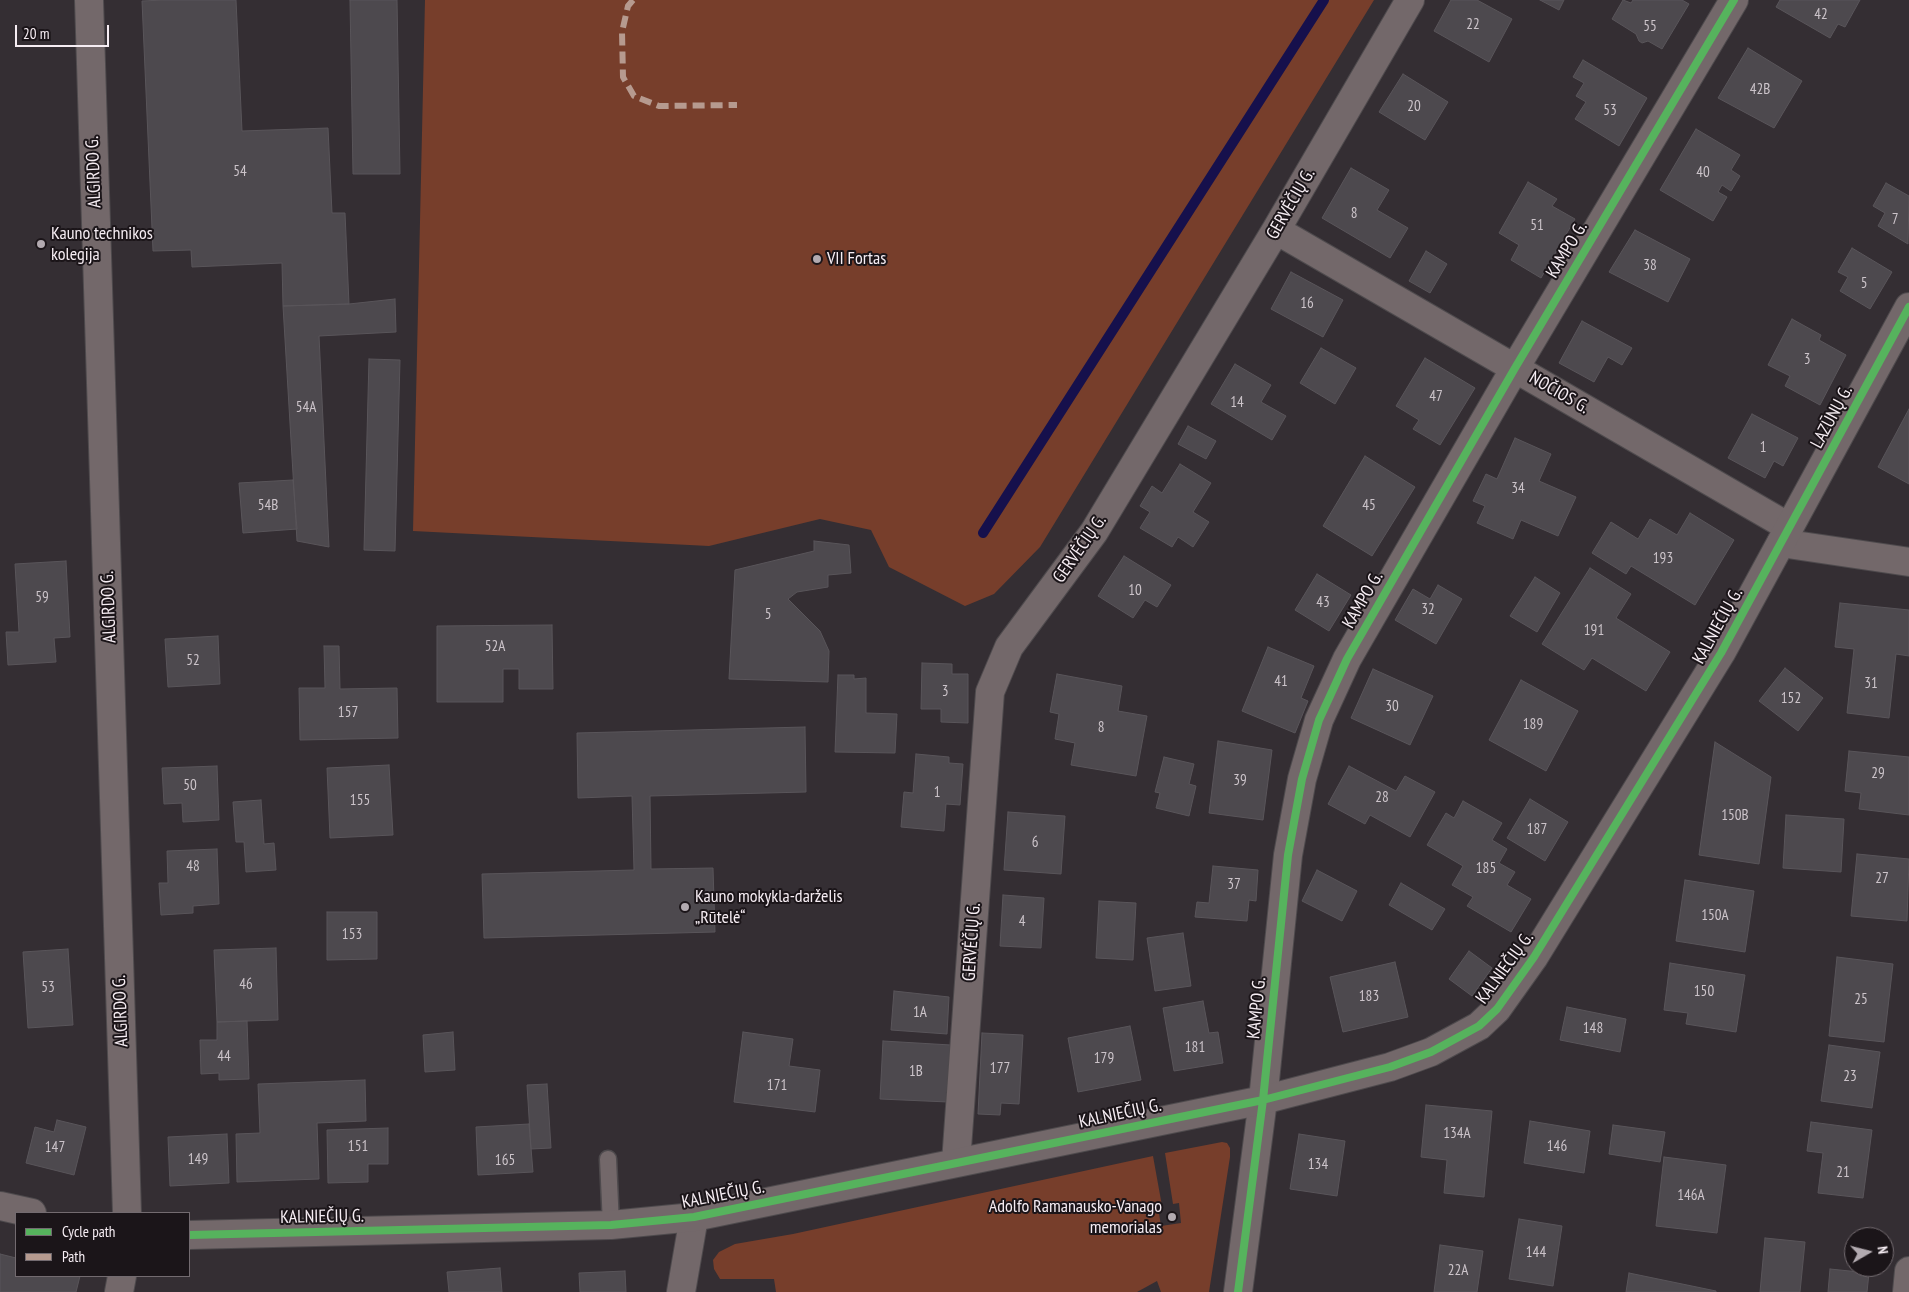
<!DOCTYPE html>
<meta charset="utf-8">
<style>
body{margin:0}
#map{position:relative;width:1909px;height:1292px;overflow:hidden;background:#342e33;font-family:"PT Sans Narrow",sans-serif}
canvas{display:block}
.legend{position:absolute;left:15px;top:1212px;width:175px;height:65px;box-sizing:border-box;background:#1b1519;border:1px solid #736b70;margin:0;padding:6px 9px;list-style:none;font-size:15px;color:#f6edf3}
.legend li{display:flex;align-items:center;gap:10px;height:25px}
.legend b{width:25px;border:1px solid #736b70}
.north{position:absolute;left:1844px;top:1227px;width:50px;height:50px;box-sizing:border-box;background:#1b1519;border:1px solid #736b70;border-radius:50%;rotate:82deg;font-size:14px;font-weight:700;line-height:20px;text-align:center;color:#f6edf3}
.north::after{content:'';display:block;margin:auto;width:18px;height:22px;background:#b2aab0;clip-path:polygon(50% 0,100% 100%,50% 72%,0 100%)}
.scale{position:absolute;left:15px;top:25px;width:94px;height:22px;box-sizing:border-box;border:2px solid #f6edf3;border-top:0;padding-left:6px;font-size:15px;line-height:18px;white-space:nowrap;color:#f6edf3;-webkit-text-stroke:4px #1b1519;paint-order:stroke}
</style>
<div id="map">
<canvas width="1909" height="1292"></canvas>
<ul class="legend">
<li><b style="height:6px;background:#56b35d"></b>Cycle path</li>
<li><b style="height:6px;background:#b69a8f"></b>Path</li>
</ul>
<div class="north">N</div>
<div class="scale">20 m</div>
</div>
<script>
const context = document.querySelector('canvas').getContext('2d');
context.lineJoin = 'round';
function fillPath(path, color) { context.fillStyle = color; context.fill(path, 'evenodd'); }
const poly = rows => new Path2D(rows.map(r => 'M' + r).join(''));
function trace(path, color, width, dash) { context.strokeStyle = color; context.lineWidth = width; context.lineCap = dash ? 'butt' : 'round'; context.setLineDash(dash || []); context.stroke(path); }
function label(font, color, halo, rows, align = 'center') {
  context.font = font + ' "PT Sans Narrow",sans-serif'; context.lineWidth = 4; context.setLineDash([]); context.textBaseline = 'middle'; context.strokeStyle = halo; context.fillStyle = color; for (const [text, x, y, turn = 0] of rows) {
    context.save(); context.translate(x, y); context.rotate((+turn || 0) * Math.PI / 180); context.textAlign = isNaN(turn) ? turn : align; if (halo) context.strokeText(text, 0, 0); context.fillText(text, 0, 0); context.restore();
  }
}
fillPath(poly([
 [425,0,1374,0,1040,547,994,594,965,606,889,567,871,530,820,519,709,546,413,531],
 [1222,1142,1227,1143,1230,1148,1230,1157,1209,1292,1161,1292,1157,1281,1137,1292,776,1292,774,1279,720,1279,714,1269,713,1260,719,1252,735,1244,793,1234,1153,1156,1162,1206,1158,1207,1161,1226,1181,1223,1179,1203,1173,1204,1165,1153]
]), '#773e2b');
trace(poly([
 [983,533,1324,0]
]), '#16104c', 10);
const building = poly([
 [164,0,236,0,242,131,328,128,332,213,345,213,349,304,283,306,282,263,192,267,191,250,153,251,142,1,164,0],
 [350,0,397,0,400,174,353,174,350,0],
 [1451,0,1477,0,1512,19,1489,62,1434,31,1451,0],
 [1540,0,1564,0,1559,10,1540,0],
 [1623,0,1631,3,1633,0,1682,0,1689,4,1662,49,1648,41,1642,43,1639,41,1636,34,1612,19,1623,0],
 [1780,0,1860,0,1845,27,1838,24,1830,38,1776,7,1780,0],
 [1748,48,1802,81,1774,128,1718,98,1748,48],
 [1583,60,1647,98,1619,146,1575,119,1586,102,1576,96,1584,83,1573,77,1583,60],
 [1403,74,1448,102,1425,140,1379,112,1403,74],
 [1696,129,1740,155,1731,170,1740,176,1731,191,1722,185,1718,192,1727,197,1713,221,1660,190,1696,129],
 [1351,168,1389,190,1377,210,1408,228,1390,258,1322,218,1351,168],
 [1528,182,1557,199,1552,206,1575,219,1541,278,1511,260,1519,245,1499,233,1528,182],
 [1886,183,1909,196,1908,244,1878,226,1885,213,1873,206,1886,183],
 [1635,230,1690,259,1668,302,1609,272,1635,230],
 [1852,248,1892,272,1870,309,1840,291,1848,277,1838,272,1852,248],
 [1426,251,1447,264,1430,293,1409,281,1426,251],
 [1291,272,1343,300,1323,337,1271,309,1291,272],
 [395,299,396,332,319,336,329,547,297,541,283,306,349,304,395,299],
 [1792,319,1821,335,1819,340,1846,355,1820,405,1785,386,1790,376,1768,365,1792,319],
 [1582,321,1632,348,1622,365,1608,357,1594,382,1559,363,1582,321],
 [1321,348,1356,368,1335,404,1300,383,1321,348],
 [1425,358,1475,388,1440,445,1413,429,1419,420,1396,406,1425,358],
 [369,359,400,360,395,551,364,550,369,359],
 [1235,364,1271,385,1261,402,1286,416,1272,440,1211,404,1235,364],
 [1909,409,1909,484,1878,467,1909,409],
 [1752,414,1798,438,1783,466,1774,461,1765,478,1728,458,1752,414],
 [1188,426,1216,441,1206,459,1178,444,1188,426],
 [1515,438,1551,454,1539,481,1576,497,1558,536,1521,520,1513,539,1477,523,1485,506,1473,501,1486,474,1497,479,1515,438],
 [1365,456,1415,487,1372,556,1323,526,1365,456],
 [1180,464,1211,483,1193,512,1209,522,1193,547,1178,537,1172,547,1140,528,1150,512,1140,506,1152,486,1162,493,1180,464],
 [293,480,297,529,243,533,239,483,293,480],
 [1690,513,1734,540,1695,605,1631,566,1626,574,1592,553,1611,522,1638,539,1650,519,1677,535,1690,513],
 [814,541,849,545,851,573,828,575,828,587,797,592,788,599,820,631,829,651,828,682,729,679,735,570,814,551,814,541],
 [1124,556,1171,585,1157,607,1145,600,1133,618,1098,596,1124,556],
 [66,561,70,637,54,638,56,662,8,665,6,632,19,632,15,564,66,561],
 [1590,568,1631,594,1616,618,1670,652,1646,691,1592,658,1584,670,1542,644,1590,568],
 [1317,574,1351,595,1329,631,1295,610,1317,574],
 [1535,577,1560,593,1537,632,1510,616,1535,577],
 [1438,585,1462,599,1436,644,1395,620,1413,589,1430,599,1438,585],
 [1840,603,1909,610,1909,656,1896,654,1889,718,1847,713,1854,649,1835,647,1840,603],
 [552,625,553,689,519,689,519,669,503,669,503,702,437,702,437,626,552,625],
 [218,636,220,684,168,687,165,639,218,636],
 [324,646,339,646,340,689,397,688,398,738,300,740,299,688,325,688,324,646],
 [1268,647,1314,666,1301,698,1308,701,1295,733,1242,711,1268,647],
 [922,663,952,664,952,674,968,674,968,723,941,722,941,709,921,709,922,663],
 [1785,668,1823,698,1798,731,1759,701,1785,668],
 [1373,669,1433,696,1410,745,1351,718,1373,669],
 [1057,674,1122,686,1118,711,1147,716,1136,776,1071,765,1075,743,1055,739,1059,714,1050,712,1057,674],
 [838,675,854,675,854,679,866,678,866,713,897,714,895,753,835,752,838,675],
 [1521,680,1578,711,1546,771,1489,740,1521,680],
 [805,727,806,792,650,796,651,869,713,868,715,932,484,938,482,874,634,870,632,796,578,798,577,733,805,727],
 [1218,741,1272,750,1263,820,1209,813,1218,741],
 [1715,742,1771,777,1759,864,1699,855,1715,742],
 [1849,751,1909,757,1909,815,1859,809,1861,793,1845,791,1849,751],
 [916,754,949,757,949,763,963,764,960,805,946,804,944,831,901,827,904,792,913,793,916,754],
 [1164,757,1194,764,1189,784,1196,786,1189,816,1156,808,1160,793,1155,792,1164,757],
 [389,765,393,835,330,838,327,768,389,765],
 [217,766,219,820,183,822,182,803,164,804,162,768,217,766],
 [1349,766,1396,791,1405,776,1435,792,1410,837,1370,815,1365,824,1328,804,1349,766],
 [1530,799,1568,822,1545,861,1507,838,1530,799],
 [261,800,264,844,274,843,276,870,246,872,244,842,236,842,233,802,261,800],
 [1463,801,1502,823,1492,840,1507,849,1499,863,1515,872,1507,885,1531,899,1511,932,1467,906,1473,897,1452,885,1463,866,1427,845,1446,813,1454,818,1463,801],
 [1008,812,1065,816,1061,874,1004,870,1008,812],
 [1786,815,1844,819,1841,872,1783,868,1786,815],
 [217,849,219,904,193,906,193,913,161,915,159,883,168,883,167,851,217,849],
 [1857,854,1909,859,1907,921,1851,916,1857,854],
 [1213,866,1258,870,1256,901,1249,900,1247,921,1195,917,1197,902,1209,903,1213,866],
 [1317,870,1357,891,1342,921,1302,901,1317,870],
 [1685,880,1754,891,1745,952,1676,941,1685,880],
 [1401,883,1445,909,1432,930,1389,905,1401,883],
 [1003,895,1044,898,1041,948,1000,946,1003,895],
 [1099,901,1136,903,1133,960,1096,958,1099,901],
 [327,912,377,912,377,959,327,960,327,912],
 [1183,933,1191,986,1155,991,1147,938,1183,933],
 [276,948,278,1020,217,1022,214,950,276,948],
 [68,949,73,1025,28,1028,23,952,68,949],
 [1469,951,1492,968,1472,996,1449,979,1469,951],
 [1837,957,1893,964,1884,1042,1829,1036,1837,957],
 [1395,962,1408,1017,1343,1032,1330,977,1395,962],
 [1670,963,1745,975,1736,1032,1686,1024,1688,1013,1664,1010,1670,963],
 [894,991,949,997,947,1034,891,1030,894,991],
 [1203,1001,1209,1033,1218,1032,1223,1063,1174,1071,1163,1008,1203,1001],
 [1567,1007,1626,1019,1620,1052,1560,1040,1567,1007],
 [247,1021,249,1079,219,1080,219,1073,201,1074,200,1040,217,1040,217,1022,247,1021],
 [1130,1026,1141,1080,1078,1092,1068,1038,1130,1026],
 [453,1032,455,1070,425,1072,423,1035,453,1032],
 [743,1032,793,1039,789,1066,820,1070,815,1112,734,1102,743,1032],
 [982,1033,1023,1035,1019,1104,1001,1103,1000,1115,978,1114,982,1033],
 [883,1041,951,1045,948,1102,880,1099,883,1041],
 [1829,1045,1880,1052,1872,1108,1821,1101,1829,1045],
 [365,1080,366,1121,317,1123,319,1179,237,1182,236,1134,260,1133,258,1084,365,1080],
 [547,1084,551,1148,531,1149,527,1085,547,1084],
 [1426,1105,1492,1111,1484,1197,1444,1193,1447,1160,1421,1157,1426,1105],
 [57,1120,86,1127,74,1175,26,1163,35,1127,54,1132,57,1120],
 [1530,1121,1590,1131,1584,1173,1524,1163,1530,1121],
 [1811,1122,1872,1130,1863,1198,1818,1193,1823,1153,1807,1151,1811,1122],
 [529,1124,533,1172,478,1175,476,1127,529,1124],
 [1613,1125,1665,1132,1660,1162,1609,1154,1613,1125],
 [388,1128,388,1164,368,1164,368,1182,328,1183,327,1130,388,1128],
 [227,1134,229,1183,170,1186,168,1137,227,1134],
 [1299,1134,1345,1141,1337,1196,1290,1189,1299,1134],
 [1664,1157,1726,1165,1717,1233,1656,1226,1664,1157],
 [1519,1219,1562,1226,1553,1286,1509,1279,1519,1219],
 [1765,1238,1805,1242,1800,1292,1760,1292,1765,1238],
 [1440,1245,1483,1251,1477,1292,1434,1292,1440,1245],
 [0,1254,16,1258,16,1276,80,1276,76,1292,0,1292,0,1254],
 [500,1268,502,1292,449,1292,447,1272,500,1268],
 [1830,1269,1869,1273,1867,1292,1828,1292,1830,1269],
 [625,1271,626,1292,580,1292,579,1273,625,1271],
 [1629,1273,1716,1291,1716,1292,1626,1292,1629,1273]
]);
fillPath(building, '#4d494e');
trace(building, '#59555a', 1);
const service = poly([
 [608,1159,611,1225]
]);
const minor = poly([
 [89,0,127,1213],
 [1276,230,1789,527],
 [1781,543,1909,562],
 [956,1162,990,692,1009,647,1094,532,1276,230,1410,0],
 [119,1292,122,1276],
 [681,1292,694,1217],
 [1238,1292,1263,1100,1288,855,1302,779,1319,720,1347,659,1515,368,1734,0],
 [1907,1292,1909,1271]
]);
const tertiary = poly([
 [0,1206,32,1213],
 [189,1235,611,1225,694,1217,1263,1100,1390,1067,1431,1052,1479,1026,1497,1009,1534,957,1721,653,1909,307]
]);
trace(service, '#4e4a4d', 19);
trace(minor, '#4e4a4d', 30);
trace(tertiary, '#4e4a4d', 30);
trace(service, '#73686a', 16);
trace(minor, '#73686a', 28);
trace(tertiary, '#73686a', 28);
trace(poly([
 [633,0,628,6,622,32,623,77,634,96,659,106,737,105]
]), '#b69a8f', 6, [12, 6]);
trace(poly([
 [189,1235,611,1225,694,1217,1263,1100,1390,1067,1431,1052,1479,1026,1497,1009,1534,957,1721,653,1909,307],
 [1238,1292,1263,1100,1288,855,1302,779,1319,720,1347,659,1515,368,1734,0]
]), '#56b35d', 8);
for (const [x, y, r, color] of [
 [41,244,5,"#b2aab0"],
 [817,259,5,"#b2aab0"],
 [685,907,5,"#b2aab0"],
 [1172,1217,5,"#b2aab0"]
]) { const dot = new Path2D(); dot.arc(x, y, r, 0, 2 * Math.PI); context.fillStyle = color; context.fill(dot); trace(dot, '#1b1519', 2); }
label('15px', '#ccc4ca', null, [
 ["42",1821,15],
 ["22",1473,25],
 ["55",1650,27],
 ["42B",1760,90],
 ["20",1414,107],
 ["53",1610,111],
 ["54",240,172],
 ["40",1703,173],
 ["8",1354,214],
 ["7",1895,220],
 ["51",1537,226],
 ["38",1650,266],
 ["5",1864,284],
 ["16",1307,304],
 ["3",1807,360],
 ["47",1436,397],
 ["14",1237,403],
 ["54A",306,408],
 ["1",1763,448],
 ["34",1518,489],
 ["54B",268,506],
 ["45",1369,506],
 ["193",1663,559],
 ["10",1135,591],
 ["59",42,598],
 ["43",1323,603],
 ["32",1428,610],
 ["5",768,615],
 ["191",1594,631],
 ["52A",495,647],
 ["52",193,661],
 ["41",1281,682],
 ["31",1871,684],
 ["3",945,692],
 ["152",1791,699],
 ["30",1392,707],
 ["157",348,713],
 ["189",1533,725],
 ["8",1101,728],
 ["29",1878,774],
 ["39",1240,781],
 ["50",190,786],
 ["1",937,793],
 ["28",1382,798],
 ["155",360,801],
 ["150B",1735,816],
 ["187",1537,830],
 ["6",1035,843],
 ["48",193,867],
 ["185",1486,869],
 ["27",1882,879],
 ["37",1234,885],
 ["150A",1715,916],
 ["4",1022,922],
 ["153",352,935],
 ["46",246,985],
 ["53",48,988],
 ["150",1704,992],
 ["183",1369,997],
 ["25",1861,1000],
 ["1A",920,1013],
 ["148",1593,1029],
 ["181",1195,1048],
 ["44",224,1057],
 ["179",1104,1059],
 ["177",1000,1069],
 ["1B",916,1072],
 ["23",1850,1077],
 ["171",777,1086],
 ["134A",1457,1134],
 ["151",358,1147],
 ["146",1557,1147],
 ["147",55,1148],
 ["149",198,1160],
 ["165",505,1161],
 ["134",1318,1165],
 ["21",1843,1173],
 ["146A",1691,1196],
 ["144",1536,1253],
 ["22A",1458,1271]
]);
label('18px', '#f6edf3', '#1b1519', [
 ["ALGIRDO G.",94,172,-92],
 ["GERVĖČIŲ G.",1291,204,-60],
 ["KAMPO G.",1567,250,-59],
 ["NOČIOS G.",1559,393,30],
 ["LAZŪNŲ G.",1832,417,-62],
 ["GERVĖČIŲ G.",1080,549,-55],
 ["KAMPO G.",1363,600,-60],
 ["ALGIRDO G.",109,607,-92],
 ["KALNIEČIŲ G.",1718,626,-61],
 ["GERVĖČIŲ G.",972,942,-86],
 ["KALNIEČIŲ G.",1505,968,-54],
 ["KAMPO G.",1257,1008,-84],
 ["ALGIRDO G.",121,1011,-92],
 ["KALNIEČIŲ G.",1120,1114,-12],
 ["KALNIEČIŲ G.",723,1195,-11],
 ["KALNIEČIŲ G.",322,1217,-1]
]);
label('18px', '#f6edf3', '#1b1519', [
 ["Kauno technikos",51,234],
 ["kolegija",51,255],
 ["VII Fortas",827,259],
 ["Kauno mokykla-darželis",695,897],
 ["„Rūtelė“",695,918],
 ["Adolfo Ramanausko-Vanago",1162,1207,"right"],
 ["memorialas",1162,1228,"right"]
], 'left');
</script>
